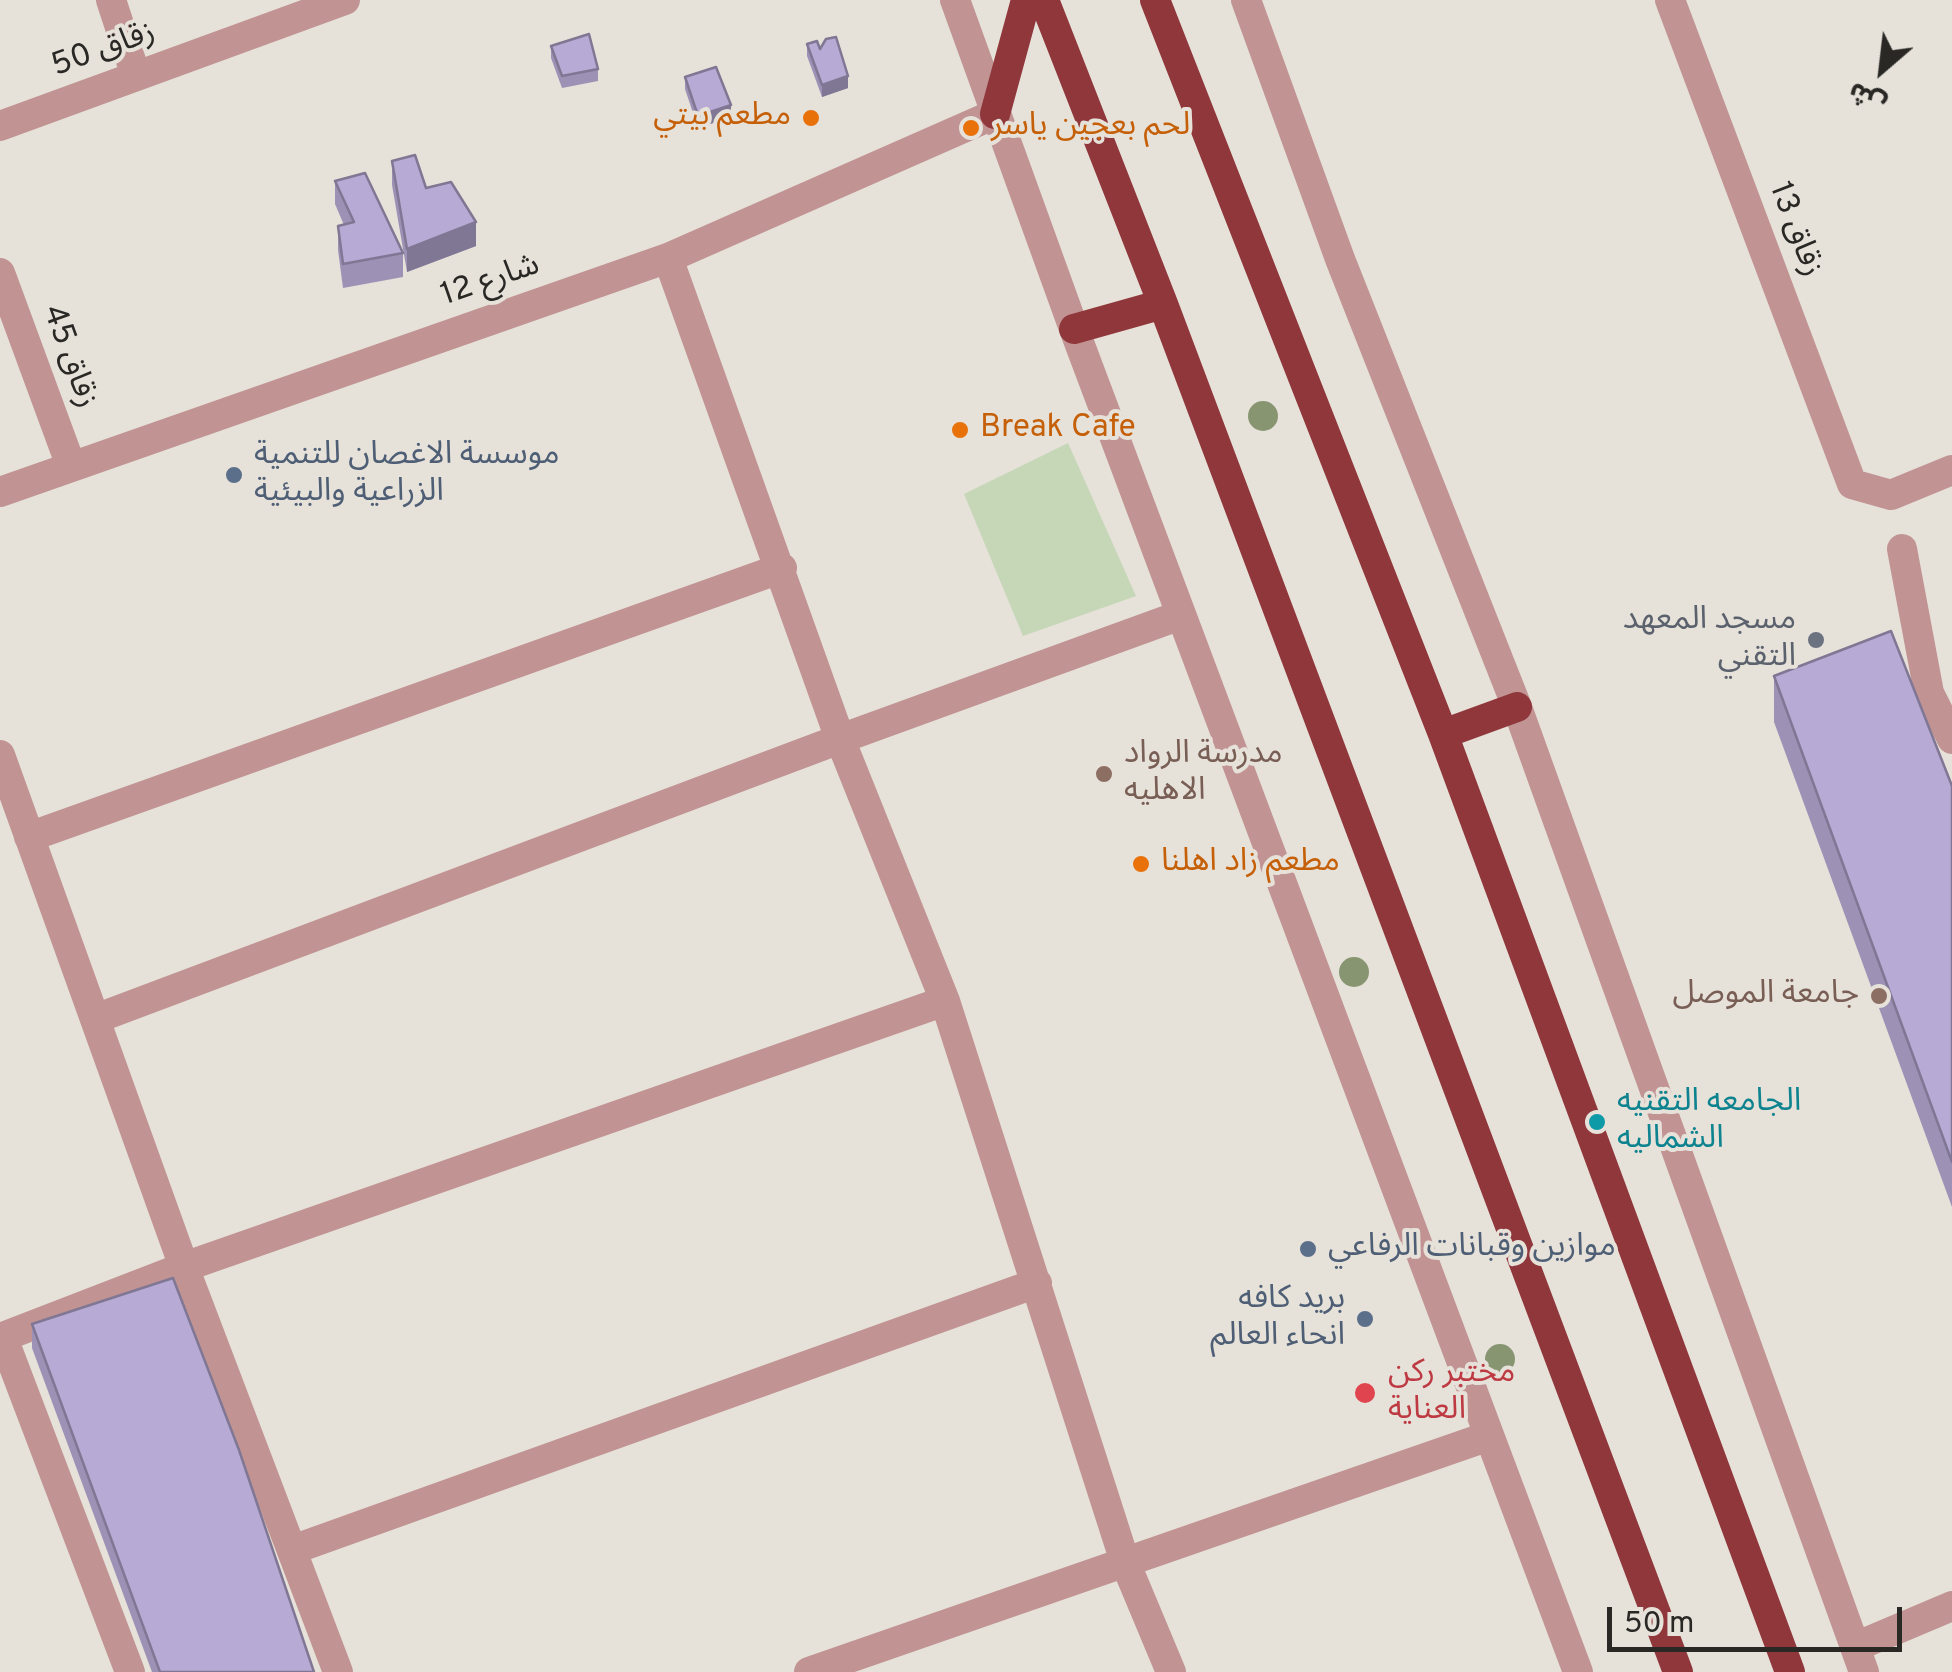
<!DOCTYPE html>
<meta charset="utf-8">
<style>
body{margin:0}
#map{position:relative;width:1952px;height:1672px;overflow:hidden;background:#e6e1d9;font-family:Overpass,"Noto Sans Arabic",sans-serif}
canvas{display:block}
.north{position:absolute;left:1832px;top:20px;width:100px;height:100px;-webkit-text-stroke:8px #e6e1d9;paint-order:stroke;rotate:208deg;font-size:28px;font-weight:700;line-height:40px;text-align:center;color:#292825}
.north::after{content:'';display:block;margin:auto;width:35px;height:45px;background:#292825;clip-path:polygon(50% 0,100% 100%,50% 72%,0 100%)}
.scale{position:absolute;left:1607px;top:1607px;width:295px;height:45px;box-sizing:border-box;border:5px solid #292825;border-top:0;padding-left:12px;font-size:30px;line-height:35px;white-space:nowrap;color:#292825;-webkit-text-stroke:8px #e6e1d9;paint-order:stroke}
</style>
<div id="map">
<canvas width="1952" height="1672"></canvas>
<div class="north">ش</div>
<div class="scale">50 m</div>
</div>
<script>
const context = document.querySelector('canvas').getContext('2d');
context.lineJoin = 'round';
function fillPath(path, color) { context.fillStyle = color; context.fill(path, 'evenodd'); }
const poly = rows => new Path2D(rows.map(r => 'M' + r).join(''));
function trace(path, color, width, dash) { context.strokeStyle = color; context.lineWidth = width; context.lineCap = dash ? 'butt' : 'round'; context.setLineDash(dash || []); context.stroke(path); }
function label(font, color, halo, rows, align = 'center') {
  context.font = font + ' Overpass,"Noto Sans Arabic",sans-serif'; context.lineWidth = 8; context.setLineDash([]); context.textBaseline = 'middle'; context.strokeStyle = halo; context.fillStyle = color; for (const [text, x, y, turn = 0] of rows) {
    context.save(); context.translate(x, y); context.rotate((+turn || 0) * Math.PI / 180); context.textAlign = isNaN(turn) ? turn : align; if (halo) context.strokeText(text, 0, 0); context.fillText(text, 0, 0); context.restore();
  }
}
fillPath(poly([
 [1068,443,1136,596,1023,636,964,494]
]), '#c6d7b8');
trace(poly([
 [111,0,136,76],
 [955,0,1074,329,1578,1672],
 [1246,0,1340,259,1517,707,1864,1672],
 [1670,0,1852,484,1891,495,1952,470],
 [0,126,345,0],
 [668,258,840,739,945,1001,1125,1562,1171,1672],
 [0,273,71,466],
 [0,492,668,258,995,114],
 [1902,549,1929,693,1952,739],
 [0,755,184,1267,338,1672],
 [29,837,782,568],
 [95,1019,840,739,1181,615],
 [0,1338,184,1267,945,1001],
 [3,1338,130,1672],
 [292,1550,1037,1283],
 [1855,1647,1952,1606],
 [809,1672,1489,1436]
]), '#c19493', 30);
trace(poly([
 [1044,0,1163,304,1678,1672],
 [1155,0,1443,734,1790,1672],
 [995,114,1026,0],
 [1074,329,1163,304],
 [1443,734,1517,707]
]), '#90373b', 30);
context.fillStyle = '#879571';
for (const [x, y] of [
 [1263,416],
 [1354,972],
 [1500,1359]
]) { context.beginPath(); context.arc(x, y, 15, 0, 2 * Math.PI); context.fill(); }
fillPath(poly([
 [807,44,820,49,848,88,822,97,807,56],
 [551,46,598,69,598,81,562,88,551,58],
 [685,77,731,117,698,128,685,89],
 [392,161,426,188,476,246,407,272,392,185],
 [335,181,403,253,403,277,343,288,338,250,338,226,344,225,335,204],
 [1774,676,1952,786,1952,1207,1774,722],
 [32,1324,314,1672,152,1672,32,1348]
]), '#9d92b6');
fillPath(poly([
 [848,76,848,88,822,97,822,85],
 [731,105,731,117,698,128,698,116],
 [476,222,476,246,407,272,407,249]
]), '#807794');
const building = poly([
 [589,34,598,69,562,76,551,46,589,34],
 [836,37,848,76,822,85,807,44,817,41,820,49,826,39,836,37],
 [716,67,731,105,698,116,685,77,716,67],
 [415,155,426,188,451,182,476,222,407,249,392,161,415,155],
 [365,173,403,253,343,264,338,226,354,222,335,181,365,173],
 [1891,631,1952,786,1952,1162,1774,676,1891,631],
 [173,1278,239,1450,314,1672,160,1672,32,1324,173,1278]
]);
fillPath(building, '#b7aad4');
trace(building, '#807794', 2.5);
for (const [x, y, r, color] of [
 [811,118,10,"#e8710a"],
 [971,128,10,"#e8710a"],
 [960,430,10,"#e8710a"],
 [234,475,10,"#5c6f8a"],
 [1816,640,10,"#6b7280"],
 [1104,774,10,"#8d6e63"],
 [1141,864,10,"#e8710a"],
 [1879,996,10,"#8d6e63"],
 [1597,1122,10,"#0f9aa8"],
 [1308,1249,10,"#5c6f8a"],
 [1365,1319,10,"#5c6f8a"],
 [1365,1393,12,"#e0444e"]
]) { const dot = new Path2D(); dot.arc(x, y, r, 0, 2 * Math.PI); context.fillStyle = color; context.fill(dot); trace(dot, '#e6e1d9', 4); }
label('32px', '#292825', '#e6e1d9', [
 ["زقاق 50",104,51,-20],
 ["زقاق 13",1794,230,69],
 ["شارع 12",491,282,-19],
 ["زقاق 45",68,357,70]
]);
label('32px', '#c56008', '#e6e1d9', [
 ["مطعم بيتي",791,118,"right"],
 ["لحم بعجين ياسر",991,128],
 ["Break Cafe",980,430],
 ["مطعم زاد اهلنا",1161,864]
], 'left');
label('32px', '#4e5e75', '#e6e1d9', [
 ["موسسة الاغصان للتنمية",254,457],
 ["الزراعية والبيئية",254,494],
 ["موازين وقبانات الرفاعي",1328,1249],
 ["بريد كافه",1345,1301,"right"],
 ["انحاء العالم",1345,1338,"right"]
], 'left');
label('32px', '#5b616d', '#e6e1d9', [
 ["مسجد المعهد",1796,622],
 ["التقني",1796,659]
], 'right');
label('32px', '#785e54', '#e6e1d9', [
 ["مدرسة الرواد",1124,756],
 ["الاهليه",1124,793],
 ["جامعة الموصل",1859,996,"right"]
], 'left');
label('32px', '#0d838f', '#e6e1d9', [
 ["الجامعه التقنيه",1617,1104],
 ["الشماليه",1617,1141]
], 'left');
label('32px', '#be3a42', '#e6e1d9', [
 ["مختبر ركن",1388,1375],
 ["العناية",1388,1412]
], 'left');
</script>
